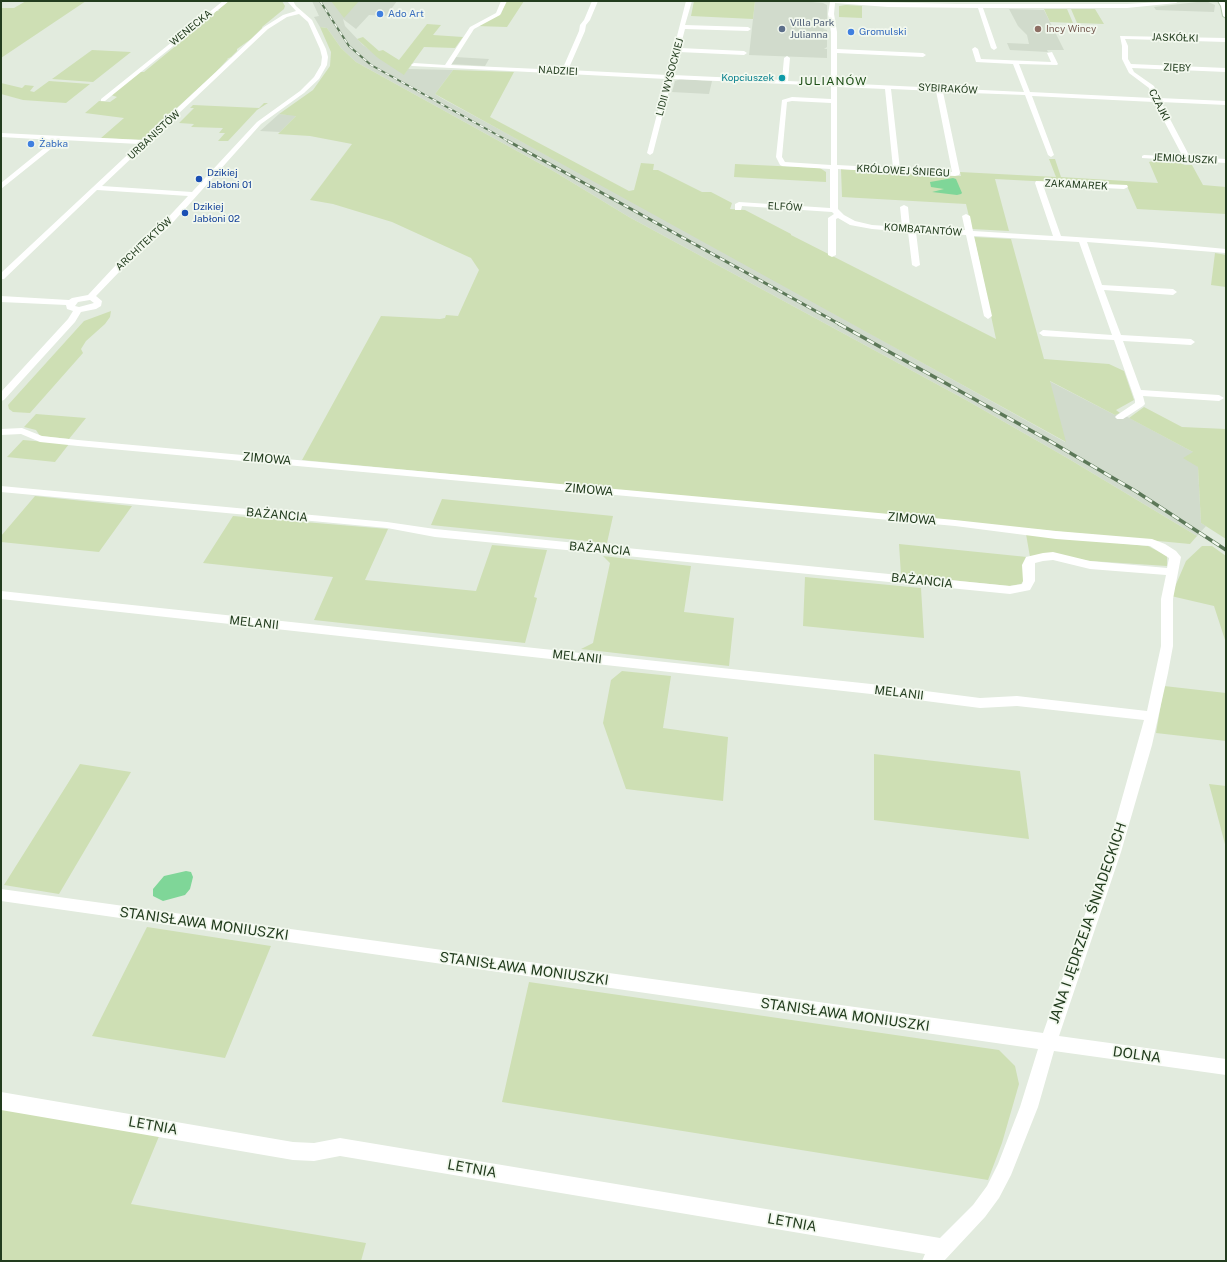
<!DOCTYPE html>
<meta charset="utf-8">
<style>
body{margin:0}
#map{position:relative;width:1227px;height:1262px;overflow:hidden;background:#e2ebde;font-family:"Public Sans",sans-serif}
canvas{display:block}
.frame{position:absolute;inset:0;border:2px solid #223c1e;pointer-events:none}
</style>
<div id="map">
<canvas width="1227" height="1262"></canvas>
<div class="frame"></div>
</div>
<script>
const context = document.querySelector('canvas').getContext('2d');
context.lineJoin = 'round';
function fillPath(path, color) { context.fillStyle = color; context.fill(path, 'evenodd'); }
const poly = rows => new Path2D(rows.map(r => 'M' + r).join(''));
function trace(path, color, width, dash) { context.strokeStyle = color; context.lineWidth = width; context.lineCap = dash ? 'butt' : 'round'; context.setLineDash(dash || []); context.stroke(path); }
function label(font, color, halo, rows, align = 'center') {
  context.font = font + ' "Public Sans",sans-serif'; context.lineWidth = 3.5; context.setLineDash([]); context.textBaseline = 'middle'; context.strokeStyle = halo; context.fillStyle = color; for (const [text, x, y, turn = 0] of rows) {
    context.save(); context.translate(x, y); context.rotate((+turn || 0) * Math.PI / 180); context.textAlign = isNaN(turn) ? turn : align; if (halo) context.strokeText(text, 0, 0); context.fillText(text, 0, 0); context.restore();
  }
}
fillPath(poly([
 [312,1,397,1,386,16,369,15,356,29,343,19,345,26,363,45,404,74,408,69,453,70,435,94,443,99,632,201,1065,442,1049,381,1115,415,1120,413,1193,452,1198,467,1201,523,1206,526,1197,536,1069,459,966,400,629,217,555,172,356,62,341,48,327,28,320,27,314,17,319,16],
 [755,1,801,1,823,3,827,5,827,26,823,29,827,30,827,47,824,49,827,49,827,58,749,55],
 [1206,1,1215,5,1214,12,1156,10,1154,7],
 [1009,9,1044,10,1064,50,1047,50,1048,52,1010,50,1007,43,1029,44,1027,35,1018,26],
 [455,57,489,59,485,66,451,64],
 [681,79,712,81,709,94,672,92,675,81],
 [279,114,297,115,280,132,260,131]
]), '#d1dbcc');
fillPath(poly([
 [26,1,86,1,1,58,1,8,14,8],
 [228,1,282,1,285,6,284,9,262,27,262,28,251,39,237,49,237,51,231,57,227,59,228,59,216,72,143,139,139,140,101,138,124,118,85,113,99,101,110,102,117,97,111,95,139,72,144,72,189,35,188,34,192,33,193,32,192,31,215,13,214,13,216,11,219,11,218,10],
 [331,1,359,1,344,18],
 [506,1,524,1,507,27,476,26,501,14],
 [694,1,755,1,753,19,691,16],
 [846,5,862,6,862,18,839,17,839,6],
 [1044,9,1067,9,1073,23,1050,22],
 [1071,9,1095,9,1104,24,1077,23],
 [427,24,441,25,433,35,463,37,455,48,424,47,404,75,378,58,357,39,363,37,379,51,383,50,399,60],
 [320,27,327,28,341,48,356,62,555,172,629,217,966,400,1069,459,1197,536,1190,544,302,460,381,316,440,319,445,318,446,315,458,316,479,270,471,258,392,222,333,204,310,200,352,144,310,136,278,134,296,116,279,114,313,90,330,66,331,52],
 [92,50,131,52,93,82,52,79],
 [453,70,514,72,490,117,629,191,634,190,641,163,654,164,653,170,658,170,702,192,711,192,732,203,730,209,745,210,791,234,791,235,996,339,974,237,1011,239,1044,359,1109,364,1124,371,1134,400,1116,410,1120,413,1115,415,1050,381,1066,442,435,94],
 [49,81,90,84,66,103,23,100,1,94,1,83,22,88,25,85,34,86,30,91,34,92],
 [264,103,268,103,257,110,228,141,218,141,225,133,219,133,223,128,191,127,194,124,179,123,194,108,190,108,193,105,259,108],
 [1049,159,1055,159,1061,177,1158,183,1149,162,1156,160,1174,161,1185,165,1192,165,1203,185,1226,187,1226,214,1137,209,1127,186,995,179,1009,231,972,229,966,204,842,197,841,169,961,176,960,172,1056,177],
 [735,164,820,168,826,172,826,182,734,177],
 [1215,253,1226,255,1226,287,1211,285],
 [111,311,110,317,105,324,86,341,81,349,83,353,30,413,13,412,9,409,8,405,84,321],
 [1144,407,1182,427,1226,429,1226,539,1201,523,1198,467,1183,458,1193,452,1129,418],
 [36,414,86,418,69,439,40,436,36,430,24,427],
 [23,440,69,444,55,462,7,457],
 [35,496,132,506,99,552,1,542,1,536],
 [442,499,613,516,607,543,431,525],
 [233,516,388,529,365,580,476,591,492,545,547,550,534,597,537,598,525,643,314,620,333,577,203,563],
 [1026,534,1148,546,1167,556,1167,566,1030,557],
 [899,544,1027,557,1024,565,1026,578,1021,584,1009,586,901,575],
 [1202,546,1212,546,1226,556,1226,643,1214,606,1171,596,1186,561],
 [603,556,691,566,684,612,734,618,729,666,581,649,593,643,610,563],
 [805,577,921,588,924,638,803,626],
 [622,671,671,676,663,728,728,737,723,801,626,789,603,723,611,680],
 [1164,686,1226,693,1226,741,1156,733],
 [874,754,1020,771,1029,839,874,820],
 [80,764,131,772,59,894,4,885],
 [1209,784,1226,786,1226,848,1212,795],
 [147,927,271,946,225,1058,92,1036],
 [529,982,999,1050,1015,1066,1019,1084,1002,1143,988,1180,502,1102],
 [1,1108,160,1134,131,1204,366,1243,361,1261,1,1261]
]), '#cedfb4');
fillPath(poly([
 [953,178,956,179,962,193,961,194,957,195,932,192,944,189,931,187,930,182],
 [186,871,191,872,193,877,190,889,185,895,163,901,153,896,153,889,164,876]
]), '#7fd698');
const secondary = poly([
 [1218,1,1224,1,1226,5,1226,18,1223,16,1221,6,1218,1]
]);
trace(secondary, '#b7ccb0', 2);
fillPath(poly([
 [223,1,229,1,105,101,101,101,101,99,223,1],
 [287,1,293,1,296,6,312,20,326,49,328,57,327,65,319,79,304,93,261,124,167,229,121,270,96,296,102,301,101,306,96,309,81,312,75,322,4,400,1,401,1,392,68,319,73,311,67,309,66,305,1,302,1,296,69,300,72,298,88,295,115,266,161,225,188,196,97,190,4,279,1,279,1,273,139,144,62,140,1,189,1,183,54,140,1,137,1,133,143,140,264,27,283,15,296,11,287,1],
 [299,14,308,22,320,49,322,57,321,65,314,77,300,91,257,122,192,192,102,186,268,29,287,17,299,14],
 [90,300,94,303,79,307,75,306,78,302,90,300],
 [501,1,507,1,500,15,474,29,451,65,562,70,579,31,580,25,584,20,592,1,598,1,590,20,586,25,585,31,568,70,667,75,686,1,692,1,685,25,748,27,751,29,748,31,685,29,680,48,744,51,747,53,744,55,679,52,673,75,782,80,784,58,787,56,790,58,788,81,831,83,831,32,828,14,830,2,828,1,957,4,1127,4,1179,1,1176,3,1127,8,983,8,997,48,994,50,991,48,978,8,888,7,835,3,834,14,837,32,837,49,923,53,926,55,923,57,837,53,837,83,1024,92,1013,64,976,62,972,49,975,47,978,49,981,59,1051,62,1047,53,1052,52,1058,64,1057,65,1019,64,1030,92,1152,98,1149,88,1129,73,1122,59,1122,46,1120,36,1226,38,1226,42,1125,39,1128,46,1128,59,1131,64,1226,68,1226,72,1132,68,1134,72,1154,86,1159,98,1226,101,1226,105,1161,102,1190,157,1226,159,1226,163,1142,158,1142,156,1144,155,1183,157,1154,102,1032,96,1054,155,1051,157,1048,155,1025,95,943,92,960,173,959,175,955,176,838,169,838,209,844,215,855,221,872,225,902,227,900,207,904,205,908,207,910,227,965,230,962,216,966,214,970,216,973,231,1053,236,1035,183,1036,181,1127,185,1128,187,1124,189,1043,185,1061,236,1152,242,1226,249,1226,253,1087,242,1102,285,1173,289,1177,292,1173,295,1104,290,1121,335,1191,339,1195,342,1191,345,1123,341,1141,390,1219,395,1224,398,1219,401,1143,396,1145,404,1143,406,1123,419,1117,419,1115,417,1117,415,1135,403,1135,400,1114,340,1043,336,1039,333,1043,330,1112,335,1079,242,974,236,992,316,988,319,984,316,966,235,916,232,920,265,916,267,912,265,908,232,872,229,850,225,838,218,836,219,836,255,832,257,828,255,828,218,834,214,832,212,742,206,741,210,735,210,735,204,739,202,830,208,830,169,782,166,780,165,776,157,782,100,792,97,831,99,831,86,672,79,653,153,650,155,647,153,666,79,412,66,411,65,414,63,445,65,470,27,496,13,501,1],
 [837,87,885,89,893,168,837,165,837,87],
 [891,89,936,91,952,172,900,169,891,89],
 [792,101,831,103,831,165,785,162,782,157,787,102,792,101],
 [22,428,42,436,78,440,955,520,1056,531,1152,539,1165,544,1176,551,1181,557,1173,599,1173,646,1168,673,1152,745,1121,852,1059,1036,1226,1059,1226,1075,1054,1051,1038,1107,1011,1175,999,1198,985,1217,944,1261,922,1261,925,1254,340,1156,314,1161,293,1160,1,1110,1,1092,293,1142,314,1143,340,1138,940,1238,973,1205,987,1186,998,1164,1020,1107,1038,1049,1,901,1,889,1043,1033,1107,852,1144,720,1017,706,980,708,871,694,1,599,1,591,871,684,980,698,1017,696,1147,711,1161,646,1161,599,1166,575,1090,569,1053,560,1043,561,1035,563,1035,581,1030,590,1010,594,435,537,387,528,1,492,1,486,387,522,435,529,1010,586,1022,584,1023,581,1022,565,1026,557,1043,553,1053,552,1090,561,1167,568,1169,558,1150,546,1056,539,955,526,78,446,40,442,21,434,1,435,1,429,22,428]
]), '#fff');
fillPath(secondary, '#fff');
const railFar2 = poly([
 [320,1,349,46,371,65,510,142]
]);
const railFar1 = poly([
 [508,141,841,325]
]);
const rail = poly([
 [839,324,1048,440,1137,492,1226,550]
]);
trace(railFar2, '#5c7858', 2);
trace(railFar1, '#5c7858', 3);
trace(rail, '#5c7858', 3.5);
trace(railFar2, '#f2f8ee', 1.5, [4.5]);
trace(railFar1, '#f2f8ee', 2, [5.5]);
trace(rail, '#f2f8ee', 2.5, [8]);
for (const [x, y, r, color] of [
 [380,14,4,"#3f7fe0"],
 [782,29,4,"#5c6f8a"],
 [1038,29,4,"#8d6e63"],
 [851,32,4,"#3f7fe0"],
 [782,78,4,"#0f9aa8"],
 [31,144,4,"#3f7fe0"],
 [199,179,4,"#1a4fb4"],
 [185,213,4,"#1a4fb4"]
]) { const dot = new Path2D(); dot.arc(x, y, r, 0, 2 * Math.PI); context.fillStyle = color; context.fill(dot); trace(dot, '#f2f8ee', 1.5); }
label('10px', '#366cbe', '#f2f8ee', [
 ["Ado Art",388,14],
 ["Gromulski",859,32],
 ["Żabka",39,144]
], 'left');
label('10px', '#4e5e75', '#f2f8ee', [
 ["Villa Park",790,23],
 ["Julianna",790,35]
], 'left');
label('10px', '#223c1e', '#f2f8ee', [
 ["WENECKA",191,28,-39],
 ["JASKÓŁKI",1175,38,2],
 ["ZIĘBY",1177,68,2],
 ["NADZIEI",558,71,3],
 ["LIDII WYSOCKIEJ",670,77,-75],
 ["SYBIRAKÓW",948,89,3],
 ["CZAJKI",1159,105,63],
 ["URBANISTÓW",154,135,-43],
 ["JEMIOŁUSZKI",1185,159,3],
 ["KRÓLOWEJ ŚNIEGU",903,171,3],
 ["ZAKAMAREK",1076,185,3],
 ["ELFÓW",785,207,3],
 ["KOMBATANTÓW",923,230,4],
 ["ARCHITEKTÓW",144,244,-43]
]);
label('10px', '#785e54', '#f2f8ee', [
 ["Incy Wincy",1046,29]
], 'left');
label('10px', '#0d838f', '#f2f8ee', [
 ["Kopciuszek",774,78]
], 'right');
label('10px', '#164399', '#f2f8ee', [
 ["Dzikiej",207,173],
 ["Jabłoni 01",207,185],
 ["Dzikiej",193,207],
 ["Jabłoni 02",193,219]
], 'left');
context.letterSpacing = '1px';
label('12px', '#1f5018', '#f2f8ee', [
 ["JULIANÓW",833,81]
]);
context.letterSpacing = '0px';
label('12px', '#223c1e', '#f2f8ee', [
 ["ZIMOWA",267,459,5],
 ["ZIMOWA",589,490,5],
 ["BAŻANCIA",277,515,5],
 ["ZIMOWA",912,519,5],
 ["BAŻANCIA",600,549,5],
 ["BAŻANCIA",922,581,6],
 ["MELANII",254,623,6],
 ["MELANII",577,657,6],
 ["MELANII",899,693,7]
]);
label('14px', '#223c1e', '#f2f8ee', [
 ["JANA I JĘDRZEJA ŚNIADECKICH",1088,923,-71],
 ["STANISŁAWA MONIUSZKI",204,924,8],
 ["STANISŁAWA MONIUSZKI",524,969,8],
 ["STANISŁAWA MONIUSZKI",845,1015,8],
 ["DOLNA",1137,1055,8],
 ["LETNIA",153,1126,10],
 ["LETNIA",472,1169,10],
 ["LETNIA",792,1223,10]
]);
</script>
